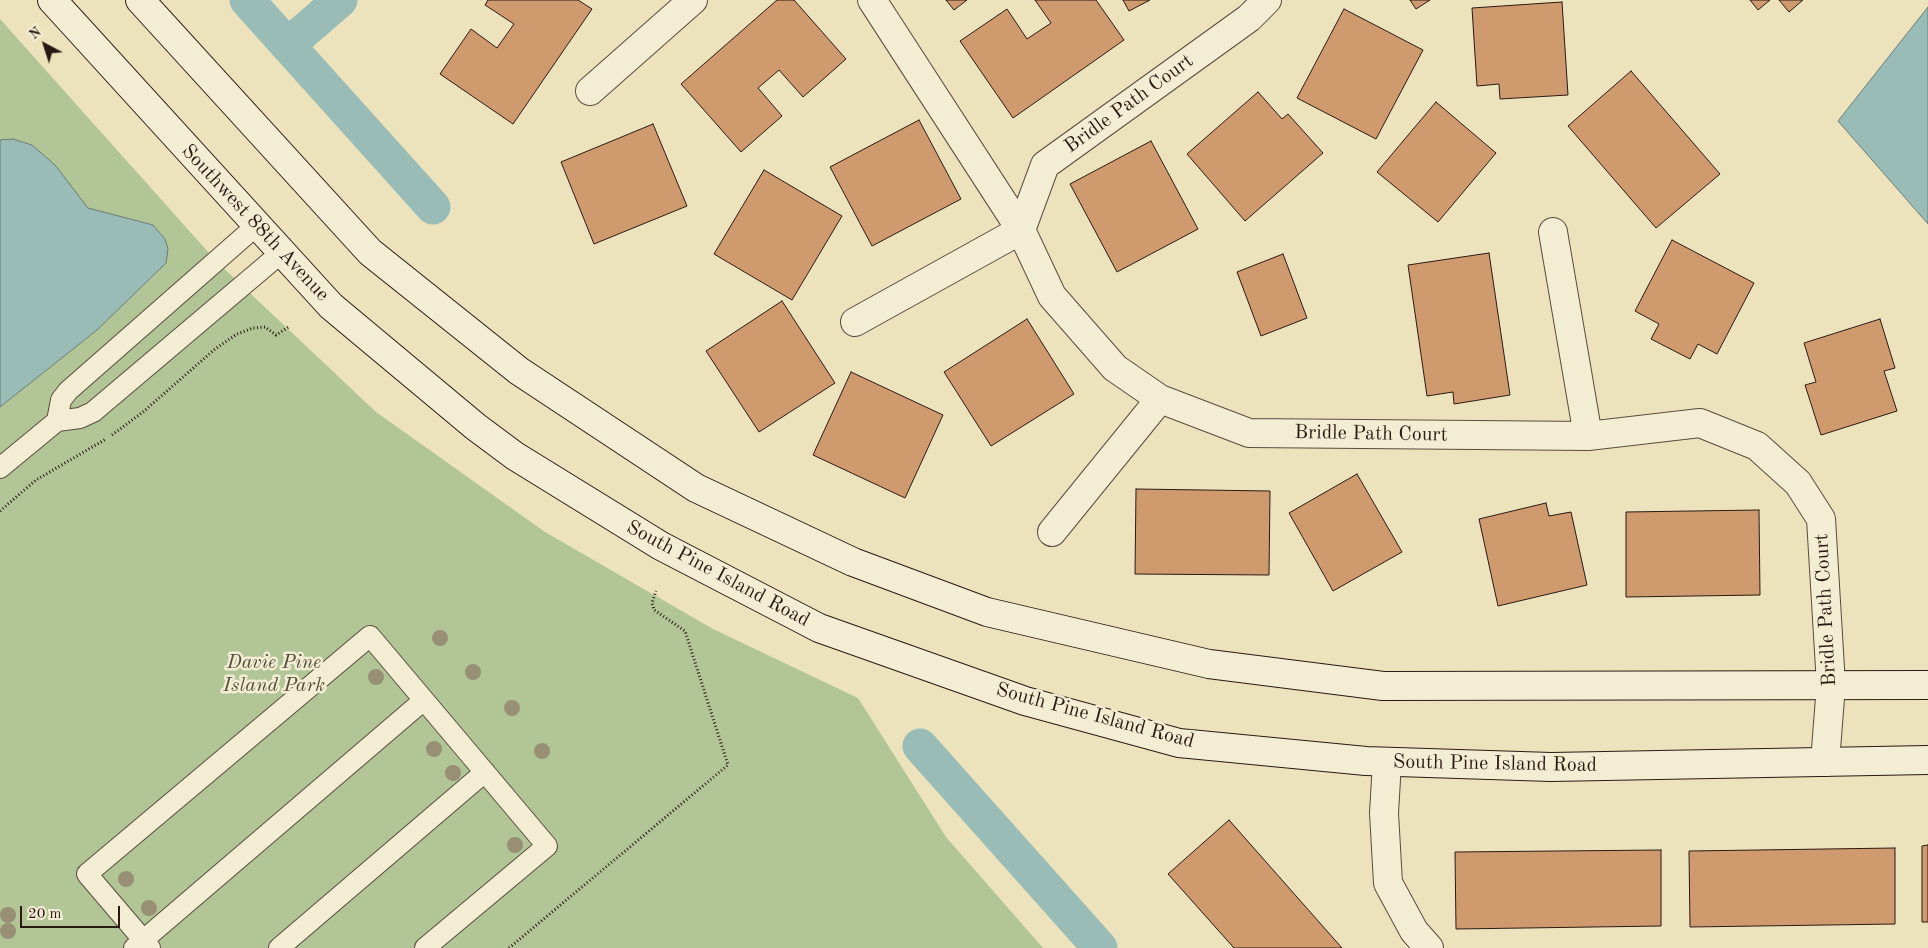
<!DOCTYPE html>
<style>
body{margin:0}
#map{position:relative;width:1928px;height:948px;overflow:hidden;background:#ece3bd;font-family:"Old Standard TT",serif}
canvas{display:block}
.north{position:absolute;left:20px;top:20px;width:50px;height:50px;-webkit-text-stroke:4px #f3edd4;paint-order:stroke;rotate:320deg;font-size:14px;font-weight:700;line-height:20px;text-align:center;color:#2a1913}
.north::after{content:'';display:block;margin:auto;width:18px;height:22px;background:#2a1913;clip-path:polygon(50% 0,100% 100%,50% 72%,0 100%)}
.scale{position:absolute;left:20px;top:906px;width:100px;height:22px;box-sizing:border-box;border:2px solid #2a1913;border-top:0;padding-left:6px;font-size:15px;line-height:18px;white-space:nowrap;color:#2a1913;-webkit-text-stroke:4px #f3edd4;paint-order:stroke}
</style>
<div id="map">
<canvas width="1928" height="948"></canvas>
<div class="north">N</div>
<div class="scale">20 m</div>
</div>
<script>
const context = document.querySelector('canvas').getContext('2d');
context.lineJoin = 'round';
function fillPath(path, color) { context.fillStyle = color; context.fill(path, 'evenodd'); }
const poly = rows => new Path2D(rows.map(r => 'M' + r).join(''));
function trace(path, color, width, dash) { context.strokeStyle = color; context.lineWidth = width; context.lineCap = dash ? 'butt' : 'round'; context.setLineDash(dash || []); context.stroke(path); }
function label(font, color, halo, rows, align = 'center') {
  context.font = font + ' "Old Standard TT",serif'; context.lineWidth = 5; context.setLineDash([]); context.textBaseline = 'middle'; context.strokeStyle = halo; context.fillStyle = color; for (const [text, x, y, turn = 0] of rows) {
    context.save(); context.translate(x, y); context.rotate((+turn || 0) * Math.PI / 180); context.textAlign = isNaN(turn) ? turn : align; if (halo) context.strokeText(text, 0, 0); context.fillText(text, 0, 0); context.restore();
  }
}
fillPath(poly([
 [0,19,217,262,376,412,545,532,713,629,858,698,946,837,1043,948,0,948]
]), '#b1c596');
const water = poly([
 [1928,7,1928,224,1838,121,1928,7],
 [13,139,32,145,55,165,88,208,153,225,165,239,168,249,166,263,97,330,0,407,0,140,13,139]
]);
fillPath(water, '#99bdb6');
trace(water, '#6d7b75', 1);
trace(poly([
 [247,0,433,207],
 [288,45,340,0],
 [920,746,1100,948]
]), '#99bdb6', 35);
const building = poly([
 [488,0,578,0,592,9,513,124,440,74,471,29,497,48,514,24,485,5,488,0],
 [777,0,794,0,846,59,803,97,779,70,758,88,782,116,741,152,681,84,777,0],
 [946,0,967,0,954,10,946,0],
 [1035,0,1096,0,1124,40,1013,118,960,41,1007,9,1027,39,1051,23,1035,0],
 [1123,0,1150,0,1129,11,1123,0],
 [1410,0,1430,0,1416,9,1410,0],
 [1750,0,1770,0,1758,10,1750,0],
 [1779,0,1803,0,1789,12,1779,0],
 [1562,2,1568,95,1500,99,1499,84,1477,86,1472,8,1562,2],
 [1344,9,1423,50,1376,139,1297,98,1344,9],
 [1631,71,1720,174,1656,228,1568,126,1631,71],
 [1258,92,1282,119,1288,114,1323,153,1245,221,1187,154,1258,92],
 [1436,102,1496,153,1438,222,1377,172,1436,102],
 [919,120,961,199,872,246,830,167,919,120],
 [653,124,687,206,594,244,561,162,653,124],
 [1151,141,1198,229,1117,272,1070,184,1151,141],
 [764,170,842,216,792,300,714,254,764,170],
 [1672,240,1754,283,1717,354,1698,344,1690,359,1651,339,1659,324,1635,311,1672,240],
 [1489,253,1510,395,1454,404,1453,392,1427,396,1408,265,1489,253],
 [1283,254,1307,318,1261,336,1237,272,1283,254],
 [782,301,835,383,759,432,706,351,782,301],
 [1027,319,1074,394,991,446,944,372,1027,319],
 [1880,319,1895,368,1884,371,1897,411,1821,435,1805,385,1816,382,1804,343,1880,319],
 [851,372,943,415,905,498,813,455,851,372],
 [1357,474,1402,552,1333,591,1289,513,1357,474],
 [1136,489,1270,491,1269,575,1135,574,1136,489],
 [1546,503,1549,516,1571,512,1587,585,1498,606,1479,519,1546,503],
 [1759,510,1760,595,1626,597,1626,512,1759,510],
 [1229,820,1342,948,1234,948,1168,874,1229,820],
 [1928,845,1928,922,1922,922,1922,846,1928,845],
 [1895,848,1895,924,1690,927,1689,851,1895,848],
 [1661,850,1661,926,1456,929,1455,852,1661,850]
]);
fillPath(building, '#d09a6f');
trace(building, '#2a1913', 1);
const service = poly([
 [57,421,61,400,68,391,256,226],
 [0,468,57,421,80,418,93,412,281,253],
 [134,948,424,700],
 [150,948,87,874,370,636,547,846,425,948],
 [279,948,485,772]
]);
const minor = poly([
 [872,0,1021,230,1052,296,1115,368,1160,399,1249,433,1588,436,1700,423,1757,446,1798,483,1821,519,1831,685,1825,762],
 [590,91,693,0],
 [1553,232,1588,436],
 [855,322,1021,230,1045,165,1249,18,1267,0],
 [1052,532,1160,399],
 [1387,762,1384,813,1388,883,1414,931,1429,948]
]);
const secondary = poly([
 [52,0,331,306,476,427,515,456,661,546,819,628,1025,701,1179,743,1366,761,1551,767,1928,760],
 [140,0,370,252,519,371,696,488,853,562,987,612,1209,664,1383,686,1928,685]
]);
trace(service, '#5a4c3e', 22);
trace(minor, '#5a4c3e', 30);
trace(secondary, '#2a1913', 30);
trace(poly([
 [112,435,143,412,215,349,237,334,253,328,265,327,276,335,290,326],
 [0,511,36,480,106,439],
 [509,948,728,765,685,631,654,610,652,603,656,591]
]), '#2a1913', 3, [1, 2.5]);
trace(service, '#f3edd4', 20);
trace(minor, '#f3edd4', 28);
trace(secondary, '#f3edd4', 28);
context.fillStyle = '#979075';
for (const [x, y] of [
 [440,638],
 [473,672],
 [376,677],
 [512,708],
 [434,749],
 [542,751],
 [453,773],
 [515,845],
 [126,879],
 [149,908],
 [8,915],
 [8,931]
]) { context.beginPath(); context.arc(x, y, 8, 0, 2 * Math.PI); context.fill(); }
label('20px', '#2a1913', '#f3edd4', [
 ["Bridle Path Court",1129,104,-36],
 ["Southwest 88th Avenue",255,223,47],
 ["Bridle Path Court",1371,434,1],
 ["South Pine Island Road",718,574,28],
 ["Bridle Path Court",1826,610,-93],
 ["South Pine Island Road",1095,716,15],
 ["South Pine Island Road",1495,764,1]
]);
label('italic 20px', '#524d3a', '#f3edd4', [
 ["Davie Pine",274,663],
 ["Island Park",274,686]
]);
</script>
